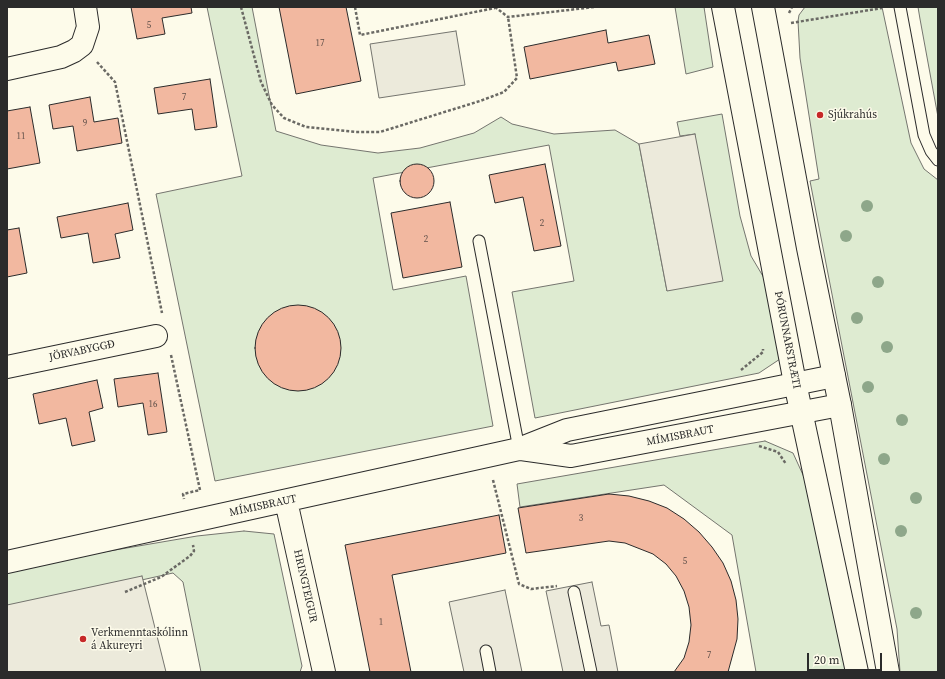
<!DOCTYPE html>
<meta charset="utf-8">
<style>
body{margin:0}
#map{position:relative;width:945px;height:679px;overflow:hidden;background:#fdfbea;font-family:"Source Serif 4",serif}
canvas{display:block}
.frame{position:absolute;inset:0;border:8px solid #2b2b2b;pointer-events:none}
.scale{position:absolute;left:807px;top:653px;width:75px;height:18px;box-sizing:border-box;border:2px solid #2b2b2b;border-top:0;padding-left:5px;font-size:12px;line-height:14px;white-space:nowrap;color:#2b2b2b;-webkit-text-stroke:3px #fdfbea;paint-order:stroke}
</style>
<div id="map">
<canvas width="945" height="679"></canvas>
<div class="frame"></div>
<div class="scale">20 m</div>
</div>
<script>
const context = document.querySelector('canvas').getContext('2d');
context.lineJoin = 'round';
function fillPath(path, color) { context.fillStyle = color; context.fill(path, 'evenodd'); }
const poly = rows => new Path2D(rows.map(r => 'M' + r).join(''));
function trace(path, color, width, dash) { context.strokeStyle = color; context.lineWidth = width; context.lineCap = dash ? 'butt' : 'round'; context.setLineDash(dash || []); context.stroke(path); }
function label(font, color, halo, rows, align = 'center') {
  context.font = font + ' "Source Serif 4",serif'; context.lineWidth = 3; context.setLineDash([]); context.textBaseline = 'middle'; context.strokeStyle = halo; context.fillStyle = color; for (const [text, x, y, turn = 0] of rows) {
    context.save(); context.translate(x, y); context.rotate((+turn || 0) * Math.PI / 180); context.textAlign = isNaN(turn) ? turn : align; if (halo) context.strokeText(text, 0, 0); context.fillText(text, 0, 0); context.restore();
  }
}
const green = poly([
 [207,7,252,7,276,131,321,145,378,153,420,148,474,133,501,117,512,124,554,134,615,130,639,144,667,291,695,134,680,136,677,122,722,114,740,216,751,256,767,283,780,359,759,373,535,418,512,292,574,281,549,145,373,178,393,290,466,276,493,426,215,481,156,194,242,176,207,7],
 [675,7,704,7,713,67,686,74,675,7],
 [805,7,882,7,911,143,924,169,938,180,938,672,900,672,897,629,810,181,819,179,800,58,798,21,799,15,805,7],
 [918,7,938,7,938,117,920,19,918,7],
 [765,441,793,453,809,488,850,672,756,672,732,535,664,485,520,507,517,484,765,441],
 [244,531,274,534,302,666,300,672,201,672,183,582,173,573,7,610,7,571,33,564,197,536,244,531]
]);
fillPath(green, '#deebd1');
trace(green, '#74746e', 1);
const parking = poly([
 [456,31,465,85,379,98,370,44,456,31],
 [695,134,723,281,667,291,639,144,695,134],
 [142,576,166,672,7,672,7,605,142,576],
 [592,582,601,626,609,625,618,672,563,672,546,591,592,582],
 [505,590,522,672,464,672,449,602,505,590]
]);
fillPath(parking, '#eceadb');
trace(parking, '#74746e', 1);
const building = poly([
 [131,7,191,7,192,13,162,18,165,34,137,39,131,7],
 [279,7,346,7,361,81,296,94,279,7],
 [606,30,608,43,649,35,655,64,618,71,616,62,530,79,524,47,606,30],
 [210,79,217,127,195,130,192,109,158,114,154,88,210,79],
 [90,97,94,122,118,118,122,143,77,151,73,126,53,129,49,105,90,97],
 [30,107,40,163,7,169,7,111,30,107],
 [545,164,561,246,534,251,523,197,495,203,489,175,545,164],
 '400 181a17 17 0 1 1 34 0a17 17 0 1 1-34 0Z',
 [450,202,462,267,403,278,391,213,450,202],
 [128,203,133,230,115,234,120,258,93,263,88,233,61,238,57,217,128,203],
 [19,228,27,273,7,277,7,230,19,228],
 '255 348a43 43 0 1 1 86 0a43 43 0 1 1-86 0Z',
 [158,373,167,432,148,435,143,403,118,407,114,379,158,373],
 [97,380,103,408,89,412,95,441,72,446,66,418,39,424,33,394,97,380],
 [609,494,629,496,649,501,667,508,684,519,699,532,712,547,723,563,731,581,736,600,738,619,737,639,728,672,674,672,684,658,689,642,691,625,689,607,684,591,676,576,666,564,653,554,625,543,609,541,526,553,518,508,609,494],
 [499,515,506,553,392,575,411,672,370,672,345,545,499,515]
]);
fillPath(building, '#f2b8a0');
trace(building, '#2b2b2b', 1);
const service = poly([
 [900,7,924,135,931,151,938,160],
 [479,241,519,449],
 [574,592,591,672],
 [486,651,490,672]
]);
const minor = poly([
 [7,69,61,57,74,51,82,45,88,27,85,7],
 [7,367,156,336],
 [521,449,571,456,840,405],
 [286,501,324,672],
 [7,562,519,449,567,430,834,376]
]);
const tertiary = poly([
 [723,7,795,383,857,672],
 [763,7,808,248,840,405,888,672]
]);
trace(service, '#2b2b2b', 13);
trace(minor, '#2b2b2b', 24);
trace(tertiary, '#2b2b2b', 24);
trace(poly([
 [241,7,261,82,272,105,284,118,306,127,356,132,380,132,480,101,504,92,517,78,508,17],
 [355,7,360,35,495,8],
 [495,7,508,17,594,7],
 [789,13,792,7],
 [791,23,882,8],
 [97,62,115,82,162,313],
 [171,355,200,490,183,494,184,499],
 [741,370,763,352,763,349],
 [759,446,778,452,786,464],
 [493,480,519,584,531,589,557,586],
 [125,592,161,577,190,556,194,551,193,545]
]), '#6a6964', 2.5, [3, 2]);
trace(service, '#fdfbea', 11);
trace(minor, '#fdfbea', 22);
trace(tertiary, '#fdfbea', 22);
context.fillStyle = '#8ea78a';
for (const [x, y] of [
 [867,206],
 [846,236],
 [878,282],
 [857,318],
 [887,347],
 [868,387],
 [902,420],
 [884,459],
 [916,498],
 [901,531],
 [916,613]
]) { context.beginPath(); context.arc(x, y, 6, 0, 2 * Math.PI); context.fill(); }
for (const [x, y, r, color] of [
 [820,115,4,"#c62828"],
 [83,639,4,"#c62828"]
]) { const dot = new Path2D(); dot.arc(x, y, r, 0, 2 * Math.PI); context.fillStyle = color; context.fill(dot); trace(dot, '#fdfbea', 1.5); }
label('9px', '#5d4e48', null, [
 ["5",149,26],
 ["17",320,44],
 ["7",184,98],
 ["9",85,124],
 ["11",21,137],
 ["2",542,224],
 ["2",426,240],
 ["16",153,405],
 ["3",581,519],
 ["5",685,562],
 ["1",381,623],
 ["7",709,656]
]);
label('11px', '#2b2b2b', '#fdfbea', [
 ["Sjúkrahús",828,115],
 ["Verkmenntaskólinn",91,633],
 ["á Akureyri",91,646]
], 'left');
label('11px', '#2b2b2b', '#fdfbea', [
 ["ÞÓRUNNARSTRÆTI",787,340,79],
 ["JÖRVABYGGÐ",82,351,-12],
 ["MÍMISBRAUT",680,436,-11],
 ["MÍMISBRAUT",263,506,-12],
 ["HRINGTEIGUR",305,586,77]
]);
</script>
